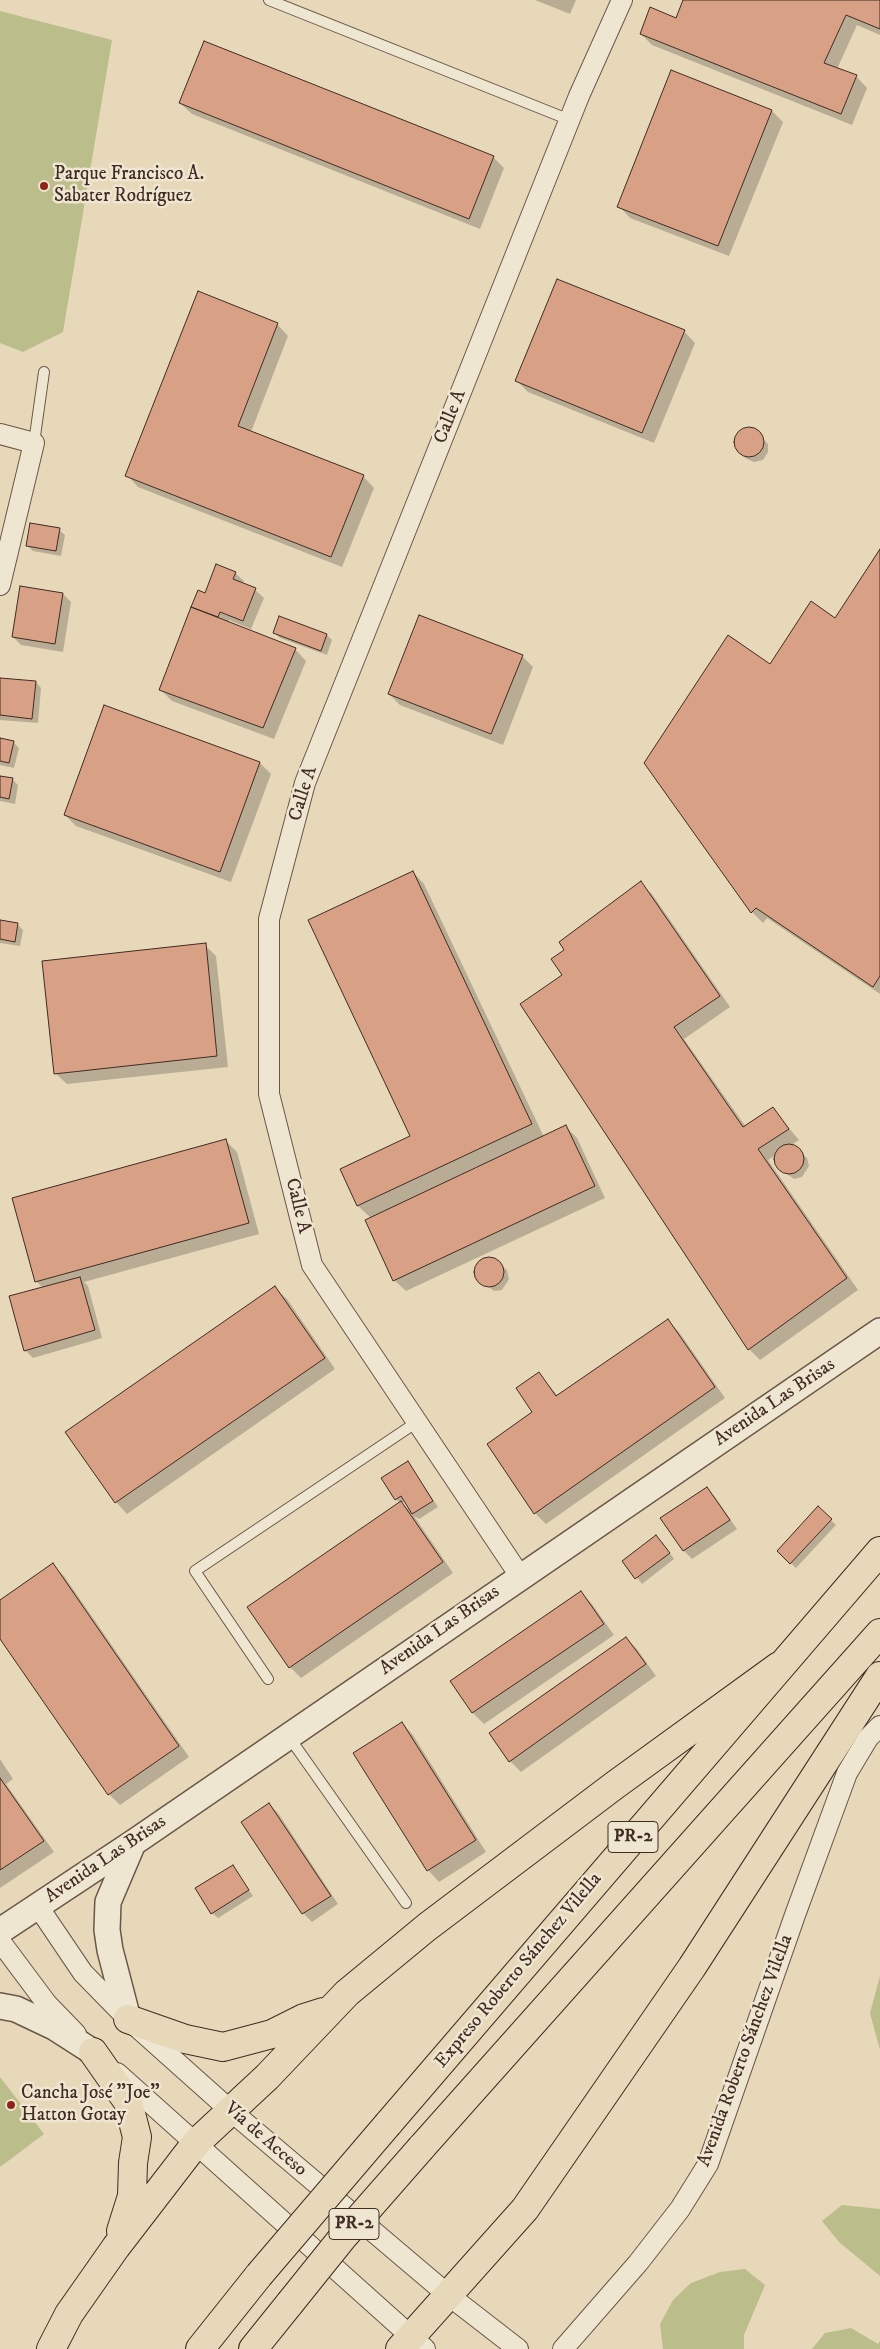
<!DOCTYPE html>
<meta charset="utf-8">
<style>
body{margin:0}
canvas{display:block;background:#e6d8b9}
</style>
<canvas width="880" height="2349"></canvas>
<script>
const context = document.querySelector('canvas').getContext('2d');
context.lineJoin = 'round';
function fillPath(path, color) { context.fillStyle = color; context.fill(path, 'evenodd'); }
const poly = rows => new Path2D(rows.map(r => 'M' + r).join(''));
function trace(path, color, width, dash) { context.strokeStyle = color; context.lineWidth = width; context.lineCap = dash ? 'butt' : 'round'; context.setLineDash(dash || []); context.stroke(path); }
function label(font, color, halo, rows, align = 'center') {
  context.font = font + ' "IM FELL DW Pica",serif'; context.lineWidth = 5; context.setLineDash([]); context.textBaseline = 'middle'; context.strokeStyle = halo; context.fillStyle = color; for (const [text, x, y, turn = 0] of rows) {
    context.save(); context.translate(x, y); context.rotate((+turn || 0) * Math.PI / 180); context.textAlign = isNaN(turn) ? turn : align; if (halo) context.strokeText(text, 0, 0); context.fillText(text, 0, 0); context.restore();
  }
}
fillPath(poly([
 [0,11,112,40,63,332,23,352,0,343],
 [880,1976,880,2050,870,2013],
 [0,2077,44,2134,0,2167],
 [842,2205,880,2209,880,2276,839,2242,822,2221],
 [745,2269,765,2285,744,2335,744,2349,663,2349,660,2324,673,2300,691,2283,720,2272],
 [851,2328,878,2344,880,2341,880,2349,812,2349,825,2333]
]), '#bbbd8b');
fillPath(poly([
 [535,0,576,0,570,14],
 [684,0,880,0,880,35,857,25,837,69,856,76,867,88,852,125,652,45,641,34,677,20],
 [180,103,493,157,504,168,480,229,192,114],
 [772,111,783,122,729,256,630,218,619,206],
 [277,324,288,336,251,432,363,476,374,488,342,567,138,487,127,475],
 [684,331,695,343,654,443,528,392,517,381],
 [753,429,768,444,768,452,763,460,754,462,745,458,735,443,740,431],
 [59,530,65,535,61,556,33,551,27,545],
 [880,551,880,994,767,918,763,923,752,912,646,763,770,666,836,620],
 [235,573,244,581,242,584,255,590,264,598,251,629,229,620,228,623,295,649,306,661,274,739,172,701,161,690,196,611,192,607],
 [63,594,71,602,63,652,21,645,13,637],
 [280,617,327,635,332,640,327,655,280,638,274,632],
 [522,656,533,667,503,745,400,705,389,694],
 [0,679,36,682,41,688,38,723,0,720],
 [105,707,260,763,271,774,231,882,76,826,65,815],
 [0,739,13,742,19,748,14,768,0,765],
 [0,777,12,779,18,785,15,804,0,801],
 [413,872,424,884,544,1137,566,1127,577,1138,605,1198,406,1291,394,1280,371,1218,358,1206,342,1170,411,1137],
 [640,883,652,894,730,1007,684,1039,746,1127,773,1109,799,1140,790,1146,793,1146,807,1158,809,1166,802,1177,794,1179,783,1171,777,1165,776,1155,768,1160,858,1290,760,1360,749,1349,522,1005,564,976,565,951],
 [0,921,17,924,23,930,20,946,0,943],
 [205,945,216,956,228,1067,67,1084,55,1073],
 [226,1141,237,1152,259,1234,84,1282,88,1286,102,1338,33,1358,25,1350,43,1288,36,1281],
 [493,1259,507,1270,509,1279,502,1290,494,1291,477,1278,476,1269,485,1260],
 [275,1288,287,1299,335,1369,127,1514,116,1502],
 [668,1320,679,1332,725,1398,546,1524,535,1513,534,1413,539,1374,558,1396],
 [408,1462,438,1507,419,1519,414,1516,453,1573,301,1678,290,1667,400,1503,396,1499],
 [406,1501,411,1512,402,1503],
 [707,1488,715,1497,737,1529,692,1559,684,1551,662,1519],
 [818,1508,836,1525,796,1568,778,1551],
 [662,1542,674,1559,642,1584,624,1561],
 [53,1565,64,1576,189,1757,120,1805,109,1794,0,1636,0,1601],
 [581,1593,592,1604,614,1635,484,1724,473,1713,452,1681],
 [626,1638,637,1649,656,1676,521,1772,510,1761],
 [402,1723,413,1735,486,1852,439,1882,428,1870],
 [0,1759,13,1779,6,1784,54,1852,0,1888],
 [269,1804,278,1813,338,1904,312,1922,303,1913],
 [233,1866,253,1896,218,1918,212,1913]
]), '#0003');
const building = poly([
 [683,0,880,0,880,29,846,15,824,63,857,75,841,114,640,34,650,7,676,18,683,0],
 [204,41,494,156,469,219,179,103,204,41],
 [671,70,772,110,718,246,617,207,671,70],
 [557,279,685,330,642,433,515,381,557,279],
 [198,291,278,323,238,426,364,475,331,557,125,476,198,291],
 '734 442a15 15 0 1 1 30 0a15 15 0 1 1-30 0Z',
 [30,523,60,528,56,551,26,546,30,523],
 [880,549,880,976,873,987,756,908,751,913,644,763,728,635,770,664,811,601,835,618,880,549],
 [216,564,236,572,233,579,256,588,243,621,220,612,218,617,191,607,198,590,205,593,216,564],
 [20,586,63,593,55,644,12,637,20,586],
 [191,607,296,648,263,728,159,690,191,607],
 [419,615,523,655,491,734,388,694,419,615],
 [279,616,327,634,321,651,273,633,279,616],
 [0,678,36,681,32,719,0,715,0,678],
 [104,705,260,762,220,872,64,815,104,705],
 [0,738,14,741,9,763,0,761,0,738],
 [0,776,13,778,9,799,0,797,0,776],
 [413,871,532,1124,357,1206,340,1169,410,1136,308,920,413,871],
 [641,881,720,996,674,1027,743,1127,773,1107,789,1129,758,1149,847,1278,748,1350,520,1004,562,975,551,959,564,950,559,942,641,881],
 [0,920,18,923,15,942,0,939,0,920],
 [206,943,217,1056,54,1074,42,961,206,943],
 [566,1125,595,1186,393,1281,365,1220,566,1125],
 [226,1139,249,1223,35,1282,12,1198,226,1139],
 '774 1159a15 15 0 1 1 30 0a15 15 0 1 1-30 0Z',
 '474 1272a15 15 0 1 1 30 0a15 15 0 1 1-30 0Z',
 [80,1277,95,1330,24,1351,9,1296,80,1277],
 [275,1286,325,1358,115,1503,65,1432,275,1286],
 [668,1319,715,1387,534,1514,487,1444,532,1412,516,1388,539,1372,556,1396,668,1319],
 [408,1461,433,1501,412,1514,401,1496,395,1500,381,1478,408,1461],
 [707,1487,730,1520,683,1551,660,1518,707,1487],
 [401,1501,443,1562,289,1668,247,1607,401,1501],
 [818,1506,832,1519,790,1564,777,1551,818,1506],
 [656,1535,670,1553,635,1579,622,1561,656,1535],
 [53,1563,179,1746,108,1795,0,1639,0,1600,53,1563],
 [581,1591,604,1624,472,1713,450,1681,581,1591],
 [626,1637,646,1664,509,1762,489,1733,626,1637],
 [402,1722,476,1840,427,1871,353,1753,402,1722],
 [0,1778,44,1841,0,1870,0,1778],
 [269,1803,331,1896,302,1914,241,1822,269,1803],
 [233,1865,249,1890,211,1914,195,1888,233,1865]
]);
fillPath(building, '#d8a185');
trace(building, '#412b23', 1);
const service = poly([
 [269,0,570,120],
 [34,443,44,372],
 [268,1679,195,1571,417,1422],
 [289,1737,406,1903]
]);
const minor = poly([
 [0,434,34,443,0,585],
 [520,1576,312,1265,269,1094,269,919,305,783,579,96,622,0],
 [37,1905,83,1973,128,2019,231,2111,447,2294,518,2349],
 [0,1941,47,2004,76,2034],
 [117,2073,425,2349],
 [563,2349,638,2263,680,2209,708,2164,795,1915,847,1773,868,1738,880,1726]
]);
const tertiary = poly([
 [0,1931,133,1843,880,1331],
 [0,2006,16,2009,54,2027,93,2052],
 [128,2019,110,1950,107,1930,108,1902,133,1843]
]);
const trunk = poly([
 [128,2019,185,2039,223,2047,272,2034,304,2018,323,2012],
 [93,2052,128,2102,137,2137,133,2163,132,2196,121,2231],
 [388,2124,880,1551],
 [421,2148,880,1633],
 [51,2349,69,2314,116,2247,196,2143,267,2077,347,1993,427,1927,615,1785,779,1666],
 [200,2349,259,2275],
 [253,2349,290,2303],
 [400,2349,525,2209,692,1967,880,1676]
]);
trace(service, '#6a5648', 12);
trace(minor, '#6a5648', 22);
trace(tertiary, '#6a5648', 28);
trace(trunk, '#412b23', 30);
trace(service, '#efe6d2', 10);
trace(minor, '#efe6d2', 20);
trace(tertiary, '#efe6d2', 25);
trace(trunk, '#e6d8b9', 28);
const trunkBridge = poly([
 [259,2275,388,2124],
 [290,2303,343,2237,421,2148]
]);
trace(trunkBridge, '#412b23', 30, []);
trace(trunkBridge, '#e6d8b9', 28);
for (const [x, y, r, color] of [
 [44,186,5,"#8f2418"],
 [11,2105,5,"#8f2418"]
]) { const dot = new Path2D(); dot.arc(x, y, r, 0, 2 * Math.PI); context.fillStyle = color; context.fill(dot); trace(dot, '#efe6d2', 2); }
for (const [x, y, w] of [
 [633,1837,50],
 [354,2224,50]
]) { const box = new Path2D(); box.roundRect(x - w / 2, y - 15.5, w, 31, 4); context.fillStyle = '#efe6d2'; context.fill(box); trace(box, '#412b23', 1); }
label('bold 18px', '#412b23', null, [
 ["PR-2",633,1837],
 ["PR-2",354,2224]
]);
label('19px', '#412b23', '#efe6d2', [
 ["Parque Francisco A.",54,175],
 ["Sabater Rodríguez",54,197],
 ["Cancha José \"Joe\"",21,2094],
 ["Hatton Gotay",21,2116]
], 'left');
label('19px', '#412b23', '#efe6d2', [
 ["Calle A",451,417,-68],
 ["Calle A",304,794,-73],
 ["Calle A",297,1206,76],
 ["Avenida Las Brisas",775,1403,-34],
 ["Avenida Las Brisas",440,1631,-35],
 ["Avenida Las Brisas",106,1860,-34],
 ["Expreso Roberto Sánchez Vilella",519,1971,-50],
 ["Avenida Roberto Sánchez Vilella",746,2051,-70],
 ["Vía de Acceso",265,2140,41]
]);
</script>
